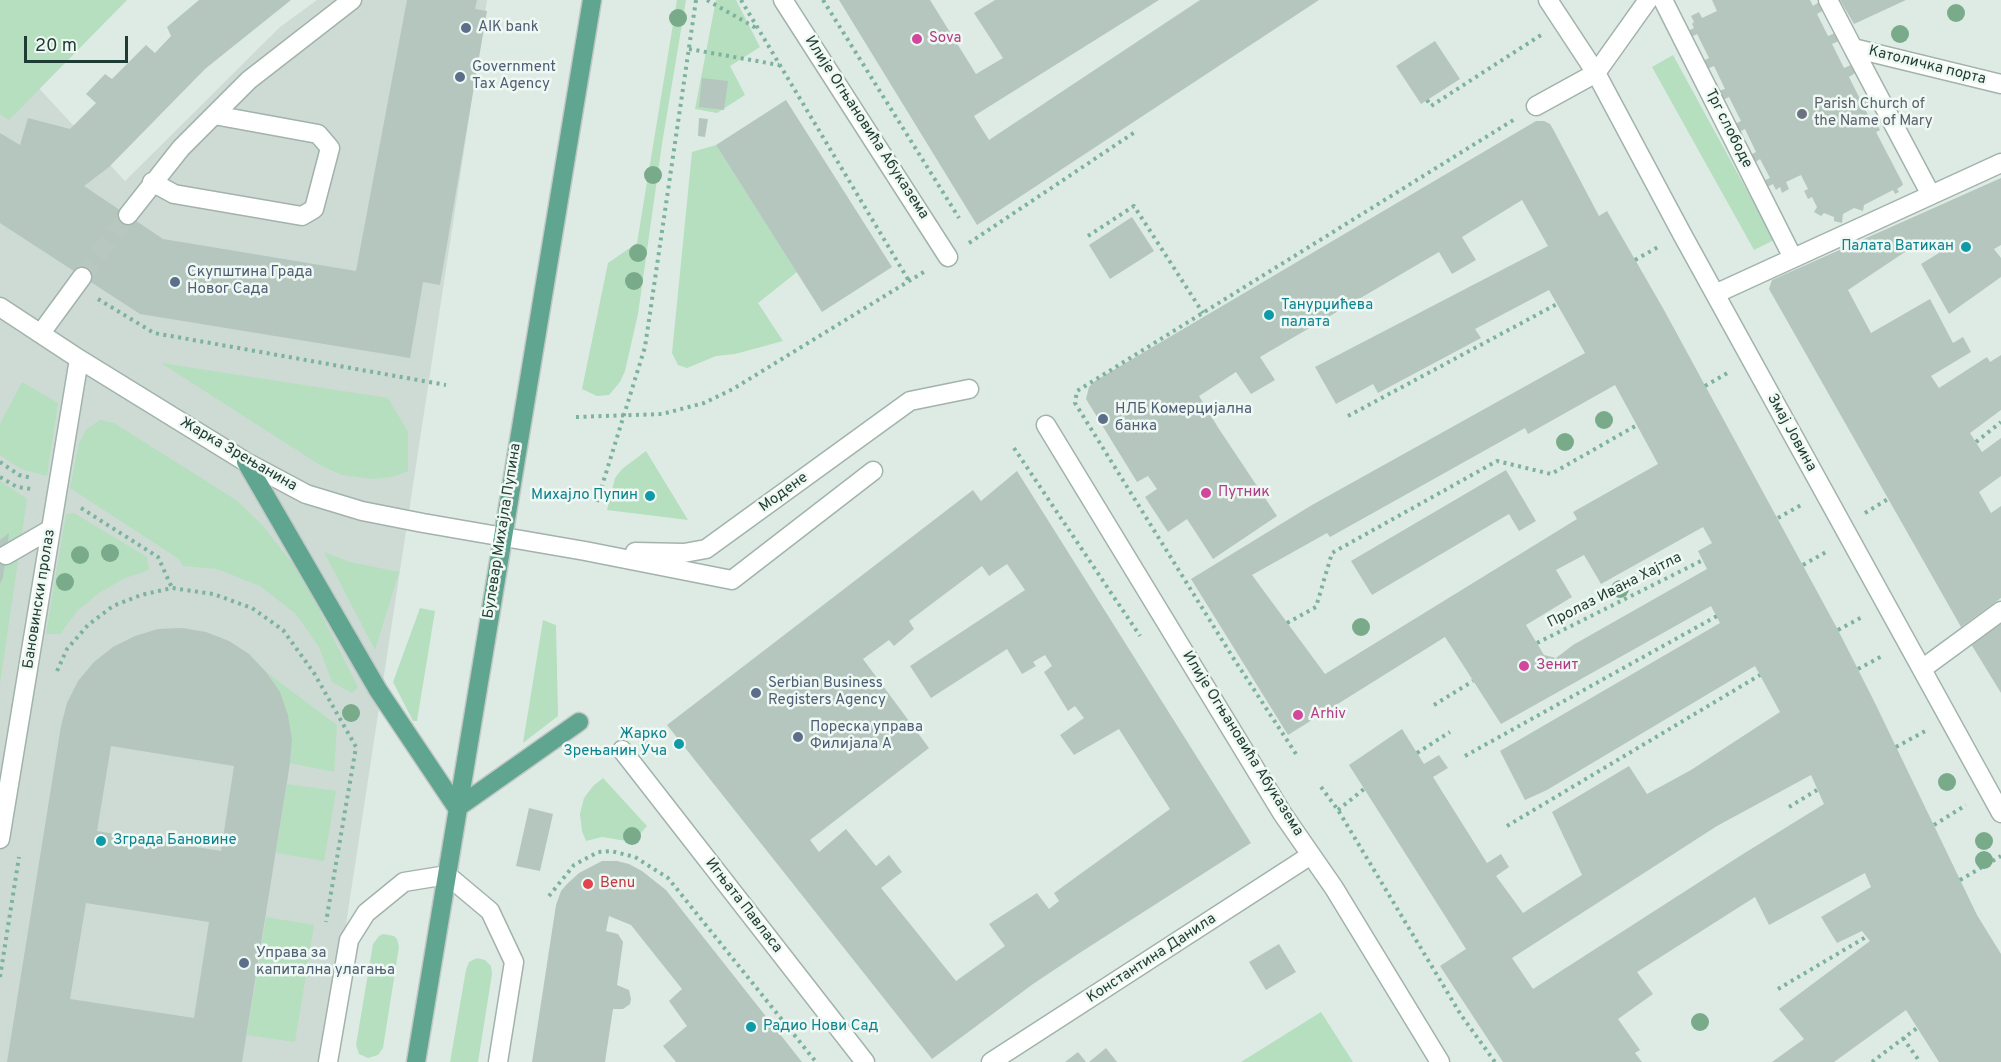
<!DOCTYPE html>
<meta charset="utf-8">
<style>
body{margin:0}
#map{position:relative;width:2001px;height:1062px;overflow:hidden;background:#deebe5;font-family:Overpass,sans-serif}
canvas{display:block}
.scale{position:absolute;left:24px;top:36px;width:104px;height:27px;box-sizing:border-box;border:3px solid #1e3c33;border-top:0;padding-left:8px;font-size:18px;line-height:21px;white-space:nowrap;color:#1e3c33;-webkit-text-stroke:4px #eff8f3;paint-order:stroke}
</style>
<div id="map">
<canvas width="2001" height="1062"></canvas>
<div class="scale">20 m</div>
</div>
<script>
const context = document.querySelector('canvas').getContext('2d');
context.lineJoin = 'round';
function fillPath(path, color) { context.fillStyle = color; context.fill(path, 'evenodd'); }
const poly = rows => new Path2D(rows.map(r => 'M' + r).join(''));
function trace(path, color, width, dash) { context.strokeStyle = color; context.lineWidth = width; context.lineCap = dash ? 'butt' : 'round'; context.setLineDash(dash || []); context.stroke(path); }
function label(font, color, halo, rows, align = 'center') {
  context.font = font + ' Overpass,sans-serif'; context.lineWidth = 5; context.setLineDash([]); context.textBaseline = 'middle'; context.strokeStyle = halo; context.fillStyle = color; for (const [text, x, y, turn = 0] of rows) {
    context.save(); context.translate(x, y); context.rotate((+turn || 0) * Math.PI / 180); context.textAlign = isNaN(turn) ? turn : align; if (halo) context.strokeText(text, 0, 0); context.fillText(text, 0, 0); context.restore();
  }
}
fillPath(poly([
 [317,0,487,0,325,1062,0,1062,0,104,21,69,125,181,280,27]
]), '#cddbd4');
fillPath(poly([
 [0,0,127,0,9,120,0,114],
 [677,0,686,0,662,144,638,314,625,371,620,382,609,395,597,396,582,389,608,263,637,243],
 [716,0,736,0,760,47,730,66,745,95,717,113,695,109],
 [1673,55,1774,240,1754,250,1652,67],
 [716,145,797,272,758,303,783,341,735,354,716,356,687,368,678,365,672,353,692,152],
 [161,363,388,398,408,432,408,471,392,477,374,479,342,475,320,465],
 [22,382,58,403,47,476,21,469,0,455,0,424],
 [100,420,114,423,236,500,262,525,301,574,358,687,352,693,332,682,319,647,296,614,260,586,217,569,183,566,179,559,70,488,79,443,87,429],
 [646,451,688,520,607,510,615,478,622,469],
 [0,481,27,499,0,684],
 [74,513,147,557,149,570,125,578,99,593,78,610,60,634,46,634,66,514],
 [324,552,350,562,399,572,375,650],
 [420,608,435,611,417,721,413,721,393,682],
 [543,620,556,625,558,716,523,743],
 [266,672,337,725,334,772,290,763,292,739,288,715,280,692],
 [603,778,647,826,633,842,602,837,586,841,582,831,580,814,584,798,593,786],
 [287,784,336,791,324,861,276,853],
 [266,917,314,925,295,1042,247,1035],
 [383,934,394,936,397,939,399,947,383,1048,378,1055,368,1058,359,1054,356,1045,373,944,379,936],
 [477,958,485,960,491,966,492,974,478,1062,450,1062,466,970,469,962],
 [1321,1012,1353,1062,1241,1062]
]), '#b5dfbe');
fillPath(poly([
 [199,0,291,0,205,69,109,167,84,186,163,239,356,271,407,0,477,0,475,9,487,11,440,285,423,282,410,358,140,314,0,223,0,133,20,145,28,118,70,129,96,103,86,94,105,74,112,79,146,45,155,53,171,36,167,27],
 [839,0,930,0,976,74,1003,58,974,13,995,0,1159,0,974,116,989,140,1200,0,1319,0,977,225],
 [1712,0,1810,0,1813,6,1819,2,1824,10,1817,14,1828,36,1835,33,1839,41,1832,44,1844,68,1851,65,1855,73,1849,77,1860,99,1867,96,1870,104,1864,107,1873,125,1877,124,1880,130,1876,132,1902,182,1903,185,1897,189,1899,192,1895,194,1893,190,1864,205,1863,211,1854,208,1843,214,1842,223,1834,221,1834,217,1824,213,1821,216,1814,212,1817,207,1812,197,1808,199,1804,191,1808,189,1801,175,1786,182,1789,189,1782,193,1780,187,1776,190,1773,184,1767,187,1763,181,1770,178,1760,159,1754,163,1750,155,1756,152,1745,129,1739,132,1735,124,1741,121,1729,97,1723,100,1718,91,1725,89,1714,66,1707,69,1703,61,1709,58,1697,34,1691,37,1688,31,1694,28,1692,24,1694,22,1691,16,1699,12,1702,18,1717,11],
 [1840,0,1906,0,1854,24],
 [1435,41,1460,79,1421,104,1396,66],
 [702,78,728,81,724,110,699,107],
 [786,100,892,267,822,312,716,145],
 [699,118,708,119,705,137,698,136],
 [1536,121,1544,121,1550,124,1553,129,1599,216,1607,211,1664,310,1838,630,1874,701,1977,915,2001,954,2001,1062,1939,1062,1906,1010,1834,1062,1772,1062,1804,1039,1779,1009,1870,941,1862,931,1837,943,1821,917,1871,887,1865,873,1769,925,1755,897,1637,972,1653,994,1618,1019,1640,1050,1635,1053,1642,1062,1503,1062,1440,966,1466,949,1349,765,1402,729,1424,764,1439,755,1448,768,1433,777,1487,863,1501,854,1509,867,1496,876,1523,913,1582,875,1552,812,1629,766,1647,794,1691,770,1780,712,1755,666,1547,790,1525,800,1500,751,1720,623,1711,606,1501,724,1445,637,1288,735,1191,579,1312,505,1585,353,1549,290,1475,329,1481,338,1378,393,1373,384,1336,404,1315,367,1548,246,1522,200,1462,237,1476,260,1452,274,1439,252,1260,357,1275,380,1251,394,1236,372,1199,396,1219,429,1277,516,1213,559,1187,519,1168,532,1145,497,1157,489,1148,476,1137,482,1086,399,1089,387,1095,381],
 [1615,385,1658,464,1573,512,1577,519,1325,674,1252,575,1327,533,1330,537,1525,428,1528,434],
 [1703,527,1712,543,1698,551,1707,569,1573,645,1556,658,1544,655,1526,625,1572,597,1556,570,1584,555,1601,584],
 [1811,775,1824,804,1743,854,1533,989,1512,958,1717,826],
 [2001,178,2001,245,1994,249,2001,258,2001,277,1949,314,1921,264,1939,253,1931,242,1925,245,1923,240,1848,290,1871,333,1930,299,1953,343,1963,337,1971,352,1931,376,1939,388,1987,357,1990,362,2001,355,2001,410,1970,433,1982,452,2001,438,2001,476,1979,492,1991,513,2001,506,2001,598,1961,627,1769,289,1772,280],
 [1132,217,1154,251,1110,279,1089,245],
 [1506,470,1536,521,1519,531,1509,514,1372,595,1351,561],
 [1017,471,1251,843,1078,954,1033,984,932,1059,667,725,973,490,981,501],
 [1007,564,1025,590,910,666,931,698,1007,649,1022,674,1036,666,1033,662,1045,655,1052,666,1044,672,1068,711,1075,706,1084,718,1060,735,1074,755,1119,729,1170,809,1054,893,1059,901,1049,909,1037,893,989,924,1005,946,956,981,881,888,902,872,889,855,876,866,846,829,819,852,810,840,929,748,863,659,889,640,894,646,914,629,909,621,982,566,989,576],
 [9,533,3,577,0,584,0,540],
 [2001,622,2001,693,1971,644],
 [182,628,206,632,229,641,249,654,266,672,280,692,288,715,292,739,290,763,242,1062,7,1062,61,726,67,703,78,681,94,662,113,647,135,636,158,629],
 [111,746,234,766,221,851,97,831],
 [86,903,209,922,194,1018,70,999],
 [646,738,651,746,644,751,638,744],
 [529,808,553,814,540,871,516,866],
 [602,861,617,861,629,864,642,871,666,890,802,1062,676,1062,663,1046,687,1026,669,1001,682,989,631,925,609,916,606,931,618,934,623,942,617,985,629,990,631,999,630,1004,623,1009,613,1009,605,1062,532,1062,556,905,561,891,567,884,579,873],
 [1279,944,1296,972,1266,990,1249,962],
 [1106,1048,1117,1062,1089,1062],
 [1078,1052,1086,1062,1065,1062]
]), '#b4c6be');
trace(poly([
 [82,277,128,215]
]), '#b8c8c1', 18, [18, 9]);
const minor = poly([
 [783,0,948,257],
 [1548,0,1596,73,1682,234,2001,813],
 [1663,0,1793,258],
 [1828,0,1853,48,2001,84],
 [1853,48,1931,195],
 [1536,106,1596,73,1648,0],
 [152,182,174,194,302,216,314,209,330,148,318,134,214,115],
 [128,215,181,148,249,80,352,0],
 [1715,294,2001,163],
 [0,307,79,359,246,462,306,494,362,511,423,523,585,551,732,580,873,471],
 [41,333,82,277],
 [1046,425,1282,813,1334,888,1440,1062],
 [635,552,684,553,706,549,910,401,969,389],
 [6,555,51,529],
 [1922,669,2001,611],
 [622,750,865,1062],
 [0,839,79,359],
 [328,1062,349,940,366,913,404,882,447,875,490,911,514,962,498,1062],
 [991,1062,1311,855]
]);
const major = poly([
 [246,462,378,690,457,808],
 [457,808,579,722],
 [416,1062,592,0]
]);
trace(minor, '#a1b3ac', 21);
trace(major, '#c0c8c6', 21);
trace(poly([
 [707,0,756,28],
 [741,0,909,281],
 [823,0,959,218],
 [689,49,779,65],
 [1427,100,1431,106,1541,35],
 [1088,236,1134,206,1203,313],
 [969,243,1135,132],
 [1635,260,1658,247],
 [98,299,154,333,446,385],
 [1705,386,1729,372],
 [1348,416,1557,304],
 [576,417,662,414,704,403,733,389,927,270],
 [1976,442,2001,422],
 [1014,448,1140,636],
 [0,462,19,475,32,478],
 [0,477,17,487,32,489],
 [597,502,645,347,696,0],
 [81,508,158,557,172,588],
 [1865,513,1888,499],
 [1778,518,1801,505],
 [1803,565,1826,552],
 [1287,623,1316,607,1332,553,1497,461,1551,474,1637,425],
 [1838,630,1864,616],
 [1537,643,1703,560],
 [1858,669,1884,655],
 [57,671,67,649,88,625,113,606,141,595,172,588,213,594,252,608,283,630,314,673,356,747,326,922],
 [1434,705,1473,681],
 [1896,747,1927,730],
 [1417,753,1450,732],
 [1296,754,1232,656,1075,403,1077,391,1515,119],
 [1465,756,1717,616],
 [1321,787,1338,810,1461,1015,1495,1062],
 [1789,807,1817,790],
 [1338,810,1364,789],
 [1934,825,1966,805],
 [1507,826,1760,675],
 [1960,880,2001,856],
 [549,896,574,865,598,852,611,851,635,857,668,878,816,1062],
 [0,977,19,857],
 [1778,989,1866,937],
 [1903,1038,1920,1062],
 [1872,1062,1917,1028]
]), '#7cb29e', 4, [3, 4.5]);
trace(minor, '#fff', 18);
trace(major, '#5fa58f', 18);
context.fillStyle = '#79ab8b';
for (const [x, y] of [
 [1956,13],
 [678,18],
 [1900,34],
 [653,175],
 [638,253],
 [634,281],
 [1604,420],
 [1565,442],
 [110,553],
 [80,555],
 [65,582],
 [1620,589],
 [1361,627],
 [351,713],
 [1947,782],
 [632,836],
 [1984,841],
 [1984,860],
 [1700,1022]
]) { context.beginPath(); context.arc(x, y, 9, 0, 2 * Math.PI); context.fill(); }
for (const [x, y, r, color] of [
 [466,28,6,"#5c6f8a"],
 [917,39,6,"#d1479c"],
 [460,77,6,"#5c6f8a"],
 [1802,114,6,"#6b7280"],
 [1966,247,6,"#0f9aa8"],
 [175,282,6,"#5c6f8a"],
 [1269,315,6,"#0f9aa8"],
 [1103,419,6,"#5c6f8a"],
 [1206,493,6,"#d1479c"],
 [650,496,6,"#0f9aa8"],
 [1524,666,6,"#d1479c"],
 [756,693,6,"#5c6f8a"],
 [1298,715,6,"#d1479c"],
 [798,737,6,"#5c6f8a"],
 [679,744,6,"#0f9aa8"],
 [101,841,6,"#0f9aa8"],
 [588,884,6,"#e0444e"],
 [244,963,6,"#5c6f8a"],
 [751,1027,6,"#0f9aa8"]
]) { const dot = new Path2D(); dot.arc(x, y, r, 0, 2 * Math.PI); context.fillStyle = color; context.fill(dot); trace(dot, '#eff8f3', 2); }
label('15px', '#4e5e75', '#eff8f3', [
 ["AIK bank",478,28],
 ["Government",472,68],
 ["Tax Agency",472,85],
 ["Скупштина Града",187,273],
 ["Новог Сада",187,290],
 ["НЛБ Комерцијална",1115,410],
 ["банка",1115,427],
 ["Serbian Business",768,684],
 ["Registers Agency",768,701],
 ["Пореска управа",810,728],
 ["Филијала А",810,745],
 ["Управа за",256,954],
 ["капитална улагања",256,971]
], 'left');
label('15px', '#b23c85', '#eff8f3', [
 ["Sova",929,39],
 ["Путник",1218,493],
 ["Зенит",1536,666],
 ["Arhiv",1310,715]
], 'left');
label('15px', '#1e3c33', '#eff8f3', [
 ["Католичка порта",1927,66,14],
 ["Илије Огњановића Абуказема",866,128,57],
 ["Трг слободе",1728,129,63],
 ["Змај Јовина",1791,433,61],
 ["Жарка Зрењанина",238,455,30],
 ["Модене",784,493,-36],
 ["Булевар Михајла Пупина",503,531,-81],
 ["Пролаз Ивана Хајтла",1615,591,-27],
 ["Бановински пролаз",40,599,-81],
 ["Илије Огњановића Абуказема",1242,744,58],
 ["Игњата Павласа",743,906,52],
 ["Константина Данила",1152,959,-33]
]);
label('15px', '#5b616d', '#eff8f3', [
 ["Parish Church of",1814,105],
 ["the Name of Mary",1814,122]
], 'left');
label('15px', '#0d838f', '#eff8f3', [
 ["Палата Ватикан",1954,247],
 ["Танурџићева",1281,306,"left"],
 ["палата",1281,323,"left"],
 ["Михајло Пупин",638,496],
 ["Жарко",667,735],
 ["Зрењанин Уча",667,752],
 ["Зграда Бановине",113,841,"left"],
 ["Радио Нови Сад",763,1027,"left"]
], 'right');
label('15px', '#be3a42', '#eff8f3', [
 ["Benu",600,884]
], 'left');
</script>
